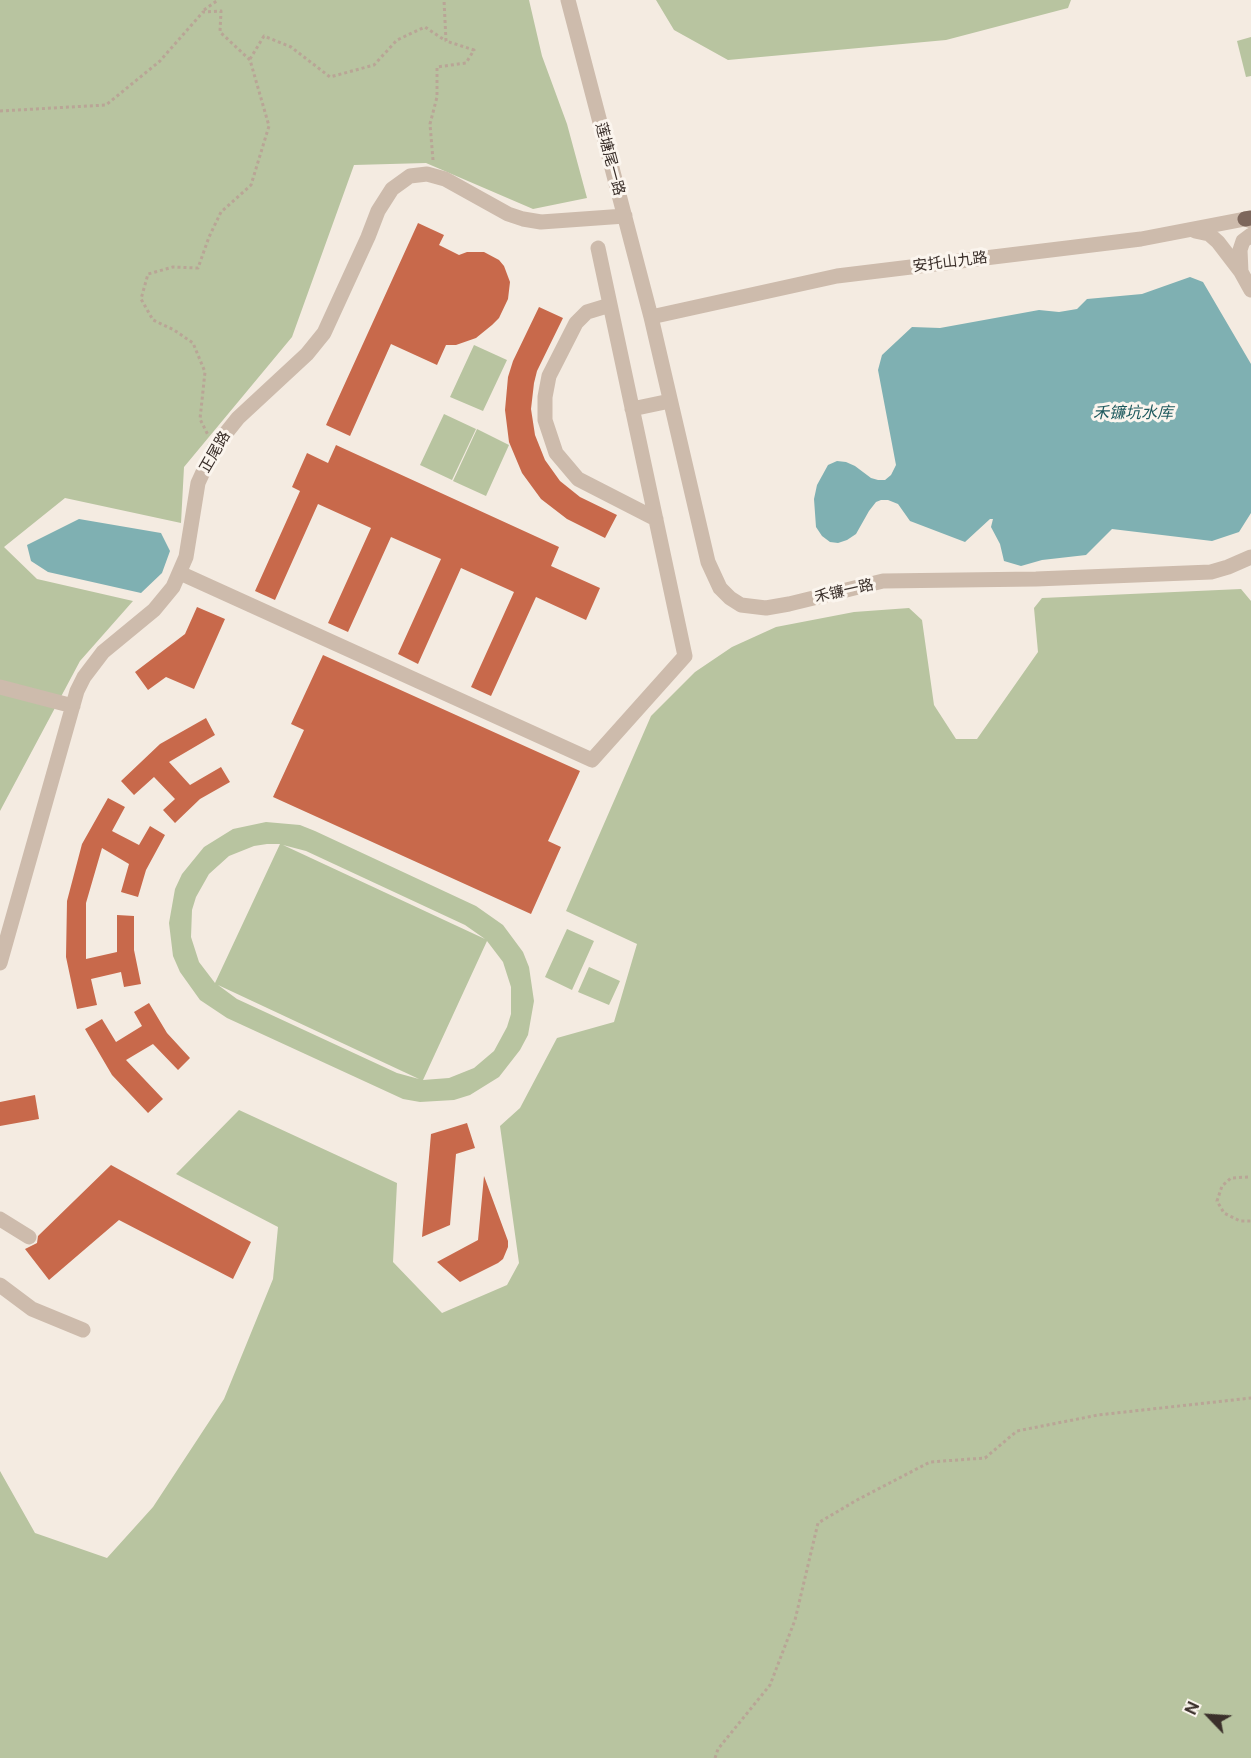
<!DOCTYPE html>
<meta charset="utf-8">
<style>
body{margin:0}
#map{position:relative;width:1251px;height:1758px;overflow:hidden;background:#f4ebe1;font-family:"Public Sans",sans-serif}
canvas{display:block}
.north{position:absolute;left:1179px;top:1686px;width:60px;height:60px;-webkit-text-stroke:4px #fbf5ee;paint-order:stroke;rotate:295deg;font-size:16px;font-weight:700;line-height:24px;text-align:center;color:#3b302b}
.north::after{content:'';display:block;margin:auto;width:21px;height:27px;background:#3b302b;clip-path:polygon(50% 0,100% 100%,50% 72%,0 100%)}
</style>
<div id="map">
<canvas width="1251" height="1758"></canvas>
<div class="north">N</div>
</div>
<script>
const context = document.querySelector('canvas').getContext('2d');
context.lineJoin = 'round';
function fillPath(path, color) { context.fillStyle = color; context.fill(path, 'evenodd'); }
const poly = rows => new Path2D(rows.map(r => 'M' + r).join(''));
function trace(path, color, width, dash) { context.strokeStyle = color; context.lineWidth = width; context.lineCap = dash ? 'butt' : 'round'; context.setLineDash(dash || []); context.stroke(path); }
function label(font, color, halo, rows, align = 'center') {
  context.font = font + ' "Public Sans","Noto Sans SC",sans-serif'; context.lineWidth = 6; context.setLineDash([]); context.textBaseline = 'middle'; context.strokeStyle = halo; context.fillStyle = color; for (const [text, x, y, turn = 0] of rows) {
    context.save(); context.translate(x, y); context.rotate((+turn || 0) * Math.PI / 180); context.textAlign = isNaN(turn) ? turn : align; if (halo) context.strokeText(text, 0, 0); context.fillText(text, 0, 0); context.restore();
  }
}
fillPath(poly([
 [0,0,529,0,542,56,567,124,587,198,533,209,426,163,354,165,292,337,184,467,181,523,65,498,4,547,37,579,133,601,80,661,0,811],
 [656,0,1071,0,1068,8,946,40,728,60,674,30],
 [1251,37,1251,76,1246,77,1237,41],
 [474,345,507,360,483,411,450,397],
 [444,414,476,429,452,480,420,465],
 [477,429,509,445,486,496,453,481],
 [1241,589,1251,601,1251,1758,0,1758,0,1471,35,1533,107,1558,153,1507,224,1399,273,1279,278,1227,176,1174,239,1110,397,1183,393,1262,442,1313,507,1285,519,1263,500,1126,520,1108,557,1038,614,1022,637,944,566,911,651,716,695,672,732,647,776,627,854,612,909,608,922,620,934,705,956,739,977,739,1038,652,1034,608,1042,598],
 [266,822,300,825,315,831,476,906,503,925,523,952,529,967,534,1001,528,1035,520,1050,499,1077,470,1095,454,1100,420,1102,403,1099,227,1018,200,1000,180,972,173,956,169,923,175,889,182,874,204,847,233,829],
 [267,844,280,844,215,983,199,962,191,937,192,910,196,897,209,874,229,856,254,846],
 [283,845,306,851,465,925,485,939],
 [487,941,503,962,511,987,511,1014,507,1027,494,1051,474,1068,449,1078,423,1080],
 [218,985,419,1079,397,1073,237,999],
 [567,929,594,941,572,990,545,977],
 [589,967,620,981,609,1005,578,992]
]), '#b8c4a0');
fillPath(poly([
 [1190,277,1203,282,1251,364,1251,513,1239,532,1212,541,1112,529,1086,555,1042,560,1021,566,1004,561,1000,544,991,527,993,519,990,519,965,542,910,521,898,504,888,500,881,500,876,502,869,511,856,534,847,540,838,543,830,542,822,536,816,527,814,499,817,485,828,465,837,461,846,462,855,466,871,478,878,480,885,480,891,475,896,465,878,370,882,355,912,327,940,328,1039,310,1059,312,1077,309,1087,299,1142,294],
 [79,519,161,533,170,551,162,573,141,593,48,572,31,561,27,545]
]), '#7fb0b2');
fillPath(poly([
 [418,223,444,235,439,245,459,255,467,252,484,252,499,260,504,266,510,282,508,299,499,318,492,325,476,338,456,345,446,345,437,365,391,344,350,436,326,425],
 [539,307,563,318,537,371,534,383,531,409,535,435,545,460,560,481,580,497,617,515,605,538,567,519,541,499,522,473,509,442,505,410,508,377,513,361],
 [336,445,559,547,551,566,600,588,586,620,536,597,491,696,471,687,514,592,461,568,418,664,398,654,441,559,391,537,348,632,328,623,371,528,318,504,275,600,255,591,300,491,292,487,307,453,328,463],
 [197,607,225,619,194,689,166,677,148,690,135,672,185,634],
 [323,655,580,771,548,841,561,847,531,914,273,797,304,730,291,724],
 [206,718,215,735,169,762,190,785,221,767,230,782,200,799,175,823,163,810,175,799,154,777,134,795,121,781,160,744],
 [108,798,125,807,112,831,139,845,150,826,165,835,146,870,138,897,121,892,129,864,102,848,86,903,86,959,117,952,117,915,134,916,134,950,141,984,124,987,121,972,91,979,97,1005,77,1009,66,957,67,901,82,844],
 [149,1003,167,1033,190,1058,178,1070,153,1044,126,1060,163,1099,148,1113,112,1075,85,1029,102,1019,116,1042,142,1026,134,1012],
 [35,1095,39,1119,0,1126,0,1102],
 [467,1123,475,1148,456,1154,450,1225,422,1237,431,1134],
 [111,1165,251,1242,233,1279,119,1220,49,1280,25,1249,37,1243,38,1236],
 [484,1176,508,1241,508,1247,503,1259,498,1263,460,1282,437,1262,478,1240]
]), '#c8694b');
trace(poly([
 [204,10,218,0],
 [250,59,264,36,291,47,330,77,374,65,397,40,425,27,446,41],
 [0,111,106,105,160,61,203,12,221,11,220,32,250,60,269,126,251,185,221,212,209,237,198,268,173,267,148,274,141,299,153,320,174,330,193,343,205,372,200,419,208,435],
 [433,160,430,124,437,97,437,67,466,63,474,50,446,41,444,0],
 [1248,1177,1231,1178,1222,1186,1217,1201,1224,1213,1240,1221,1251,1221],
 [715,1758,718,1749,770,1685,795,1620,818,1523,857,1500,930,1462,985,1458,1017,1431,1098,1415,1251,1398]
]), '#b9a596', 3, [3, 3]);
trace(poly([
 [568,0,651,317,708,562,720,588,730,598,741,605,766,608,789,604,883,581,1036,579,1211,572,1228,567,1251,557],
 [1195,231,1209,234,1218,242,1241,272,1251,290],
 [1241,272,1240,250,1243,241,1251,235],
 [610,305,587,312,576,323,549,376,545,397,545,420,556,453,578,479,656,519],
 [651,317,837,276,1141,239,1245,219,1251,221],
 [632,409,670,401],
 [180,573,592,760,685,656,598,248],
 [0,687,73,706],
 [0,963,77,691,84,677,103,652,154,610,173,587,186,557,198,483,214,448,238,418,307,354,324,333,368,237,378,211,392,189,410,176,427,174,445,179,508,214,523,219,541,222,625,216],
 [0,1219,29,1237],
 [0,1285,32,1309,83,1330]
]), '#cdbbac', 15);
trace(poly([
 [1245,219,1251,218]
]), '#7d675c', 15);
label('15px', '#3b302b', '#fbf5ee', [
 ["莲塘尾一路",610,159,75],
 ["安托山九路",950,262,-7],
 ["正尾路",215,452,-60],
 ["禾镰一路",844,591,-13]
]);
label('italic 16px', '#1f5a5e', '#fbf5ee', [
 ["禾镰坑水库",1133,413]
]);
</script>
